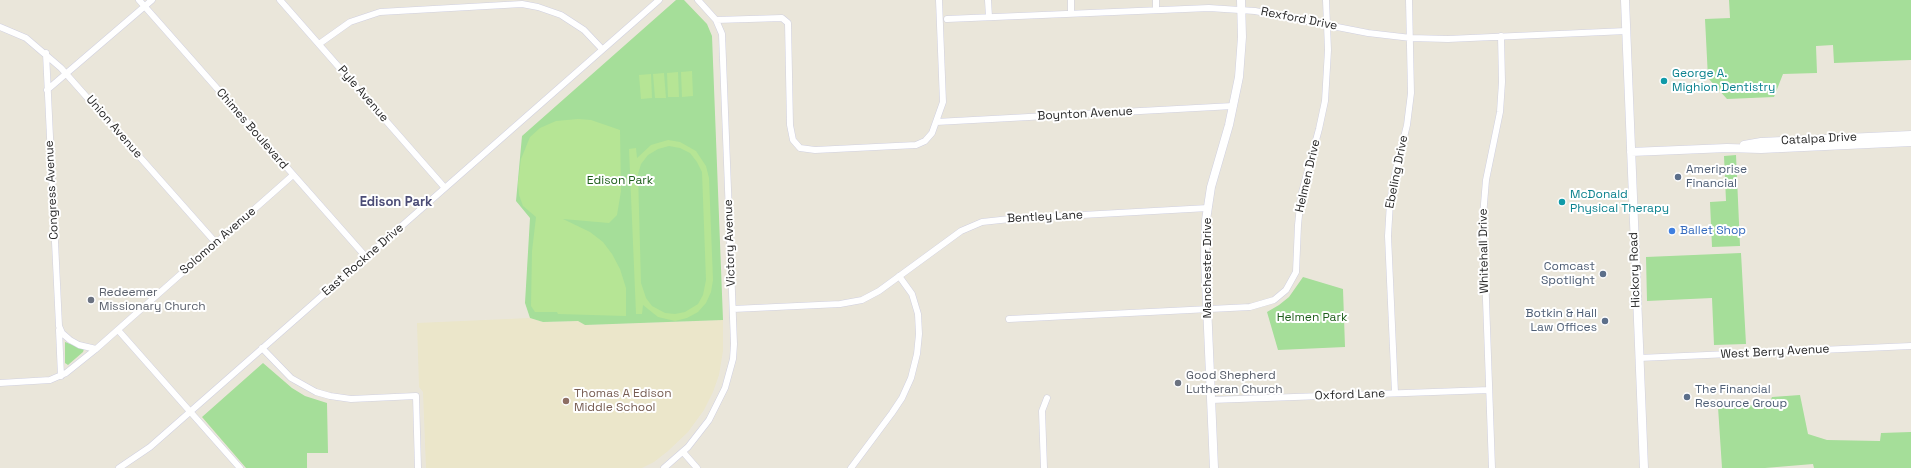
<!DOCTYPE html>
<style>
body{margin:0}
canvas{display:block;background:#eae6da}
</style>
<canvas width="1911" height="468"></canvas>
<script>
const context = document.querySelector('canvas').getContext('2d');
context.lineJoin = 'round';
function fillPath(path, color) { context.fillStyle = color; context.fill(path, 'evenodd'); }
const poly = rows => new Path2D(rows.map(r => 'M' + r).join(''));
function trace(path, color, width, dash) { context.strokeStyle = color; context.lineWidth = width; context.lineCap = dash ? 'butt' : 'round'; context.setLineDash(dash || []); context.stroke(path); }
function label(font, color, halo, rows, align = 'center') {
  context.font = font + ' "Space Grotesk",sans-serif'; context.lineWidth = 4; context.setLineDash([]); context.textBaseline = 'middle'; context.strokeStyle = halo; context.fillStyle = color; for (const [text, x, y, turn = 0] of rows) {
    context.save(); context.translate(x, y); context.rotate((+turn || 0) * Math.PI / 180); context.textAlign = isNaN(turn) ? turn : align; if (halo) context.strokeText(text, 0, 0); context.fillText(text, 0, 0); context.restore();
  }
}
fillPath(poly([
 [530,318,543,322,578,321,585,325,723,320,723,351,719,375,713,392,704,410,688,432,668,451,654,462,642,468,426,468,423,392,419,387,417,323]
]), '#ebe6ca');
fillPath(poly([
 [676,0,684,0,707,24,712,36,723,320,585,325,578,321,543,322,530,318,525,303,530,218,516,201,522,136],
 [1729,0,1911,0,1911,60,1834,63,1833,45,1816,46,1817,73,1783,74,1774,97,1727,99,1708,78,1705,19,1730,18],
 [1736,155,1740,246,1712,247,1710,202,1726,201,1724,156],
 [1741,253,1746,344,1714,345,1712,298,1647,301,1646,257],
 [1303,277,1343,289,1345,347,1278,350,1267,312,1279,305,1289,297],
 [65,342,84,349,83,352,68,365,65,363],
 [263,363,292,388,305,396,327,403,328,453,307,453,307,468,246,468,202,417],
 [1800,395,1808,434,1827,440,1880,441,1881,433,1911,432,1911,468,1814,468,1813,464,1765,468,1722,468,1718,407,1769,404,1772,397]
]), '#a5de99');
fillPath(poly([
 [692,71,693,96,682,97,681,72],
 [678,72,679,97,668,97,667,73],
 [664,73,666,98,655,98,653,74],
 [651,74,652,98,641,99,639,75],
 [578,119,591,120,620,130,621,191,617,215,609,223,563,219,590,232,603,242,612,254,620,269,626,288,626,316,558,314,557,312,535,312,531,306,532,251,536,217,523,206,519,195,518,183,521,159,530,137,540,128,556,121],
 [668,140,680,142,696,151,706,166,709,178,713,280,711,292,706,303,698,312,687,318,675,321,658,317,643,305,642,314,636,314,629,149,636,148,637,158,651,145],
 [669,146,680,148,690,153,697,162,702,172,706,280,703,295,698,304,685,312,675,314,665,313,652,306,646,298,641,283,638,174,641,164,648,155,658,149]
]), '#b6e595');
const minor = poly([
 [139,0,366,257],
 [280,0,445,188],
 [988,0,989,17],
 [1071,0,1071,13],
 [1156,0,1156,9],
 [947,19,1209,8,1255,11,1368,33,1411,38,1448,39,1626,31],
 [716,20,782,18,788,23,790,125,793,140,800,148,815,150,916,145,925,141,932,133,943,102,939,0],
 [0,27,26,38,61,68,216,243],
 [319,44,350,22,380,12,522,4,538,7,561,15,584,30,602,49],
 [46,53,59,326,62,333,70,340,79,345,96,349],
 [47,90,152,0],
 [936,122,1233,106],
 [733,309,840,304,862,300,879,291,961,231,982,222,1010,219,1208,208],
 [1009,319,1250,307,1274,300,1286,290,1296,272,1298,225,1301,196,1319,129,1325,101,1328,50,1326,0],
 [59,330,61,376],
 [118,330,240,468],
 [262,348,291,378,316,392,330,396,351,399,416,396,418,468],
 [1639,358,1911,346],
 [0,383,50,380,66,373,96,349,293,175],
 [1395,393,1388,236,1390,202,1395,174,1407,125,1411,93,1409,0],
 [1211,400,1489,390],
 [683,452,697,468],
 [119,468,150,447,659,0],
 [664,468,688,447,709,420,725,388,733,359,734,344,722,34,716,20,698,0],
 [851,468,892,413,902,398,911,378,917,354,919,334,918,314,912,294,899,276],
 [1044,468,1042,411,1047,398],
 [1492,468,1483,216,1486,180,1500,112,1502,82,1501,36]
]);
const tertiary = poly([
 [1625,0,1644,468],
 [1744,145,1761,142,1911,135],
 [1631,152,1727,148,1761,149,1911,142],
 [1214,468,1205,258,1206,220,1211,187,1229,125,1239,77,1242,37,1241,0]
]);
trace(minor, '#d0d0e0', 7);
trace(tertiary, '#d0d0e0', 9);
trace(minor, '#fff', 6);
trace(tertiary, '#fff', 8);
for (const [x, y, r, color] of [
 [1664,81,4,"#0f9aa8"],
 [1678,177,4,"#5c6f8a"],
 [1562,202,4,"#0f9aa8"],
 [1672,231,4,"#3f7fe0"],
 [1603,274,4,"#5c6f8a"],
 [91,300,4,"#6b7280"],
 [1605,321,4,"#5c6f8a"],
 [1178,383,4,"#6b7280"],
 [1687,397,4,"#5c6f8a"],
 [566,401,4,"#8d6e63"]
]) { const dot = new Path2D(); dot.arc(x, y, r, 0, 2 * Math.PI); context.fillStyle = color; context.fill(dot); trace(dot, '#fff', 1.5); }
label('12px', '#282828', '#fff', [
 ["Rexford Drive",1299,19,11],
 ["Pyle Avenue",363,94,49],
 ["Boynton Avenue",1085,114,-3],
 ["Union Avenue",114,127,49],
 ["Chimes Boulevard",252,129,49],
 ["Catalpa Drive",1819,139,-3],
 ["Ebeling Drive",1397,172,-79],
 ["Helmen Drive",1308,176,-77],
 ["Congress Avenue",52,190,-93],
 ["Bentley Lane",1045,217,-3],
 ["Solomon Avenue",218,241,-41],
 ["Victory Avenue",730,243,-92],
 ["Whitehall Drive",1484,251,-91],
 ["East Rockne Drive",363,260,-41],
 ["Manchester Drive",1208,268,-90],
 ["Hickory Road",1635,270,-92],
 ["West Berry Avenue",1775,352,-3],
 ["Oxford Lane",1350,395,-2]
]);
label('12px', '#0d838f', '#fff', [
 ["George A.",1672,74],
 ["Mighion Dentistry",1672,88],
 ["McDonald",1570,195],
 ["Physical Therapy",1570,209]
], 'left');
label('12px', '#4e5e75', '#fff', [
 ["Ameriprise",1686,170],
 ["Financial",1686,184],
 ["Comcast",1595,267,"right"],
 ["Spotlight",1595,281,"right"],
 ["Botkin & Hall",1597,314,"right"],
 ["Law Offices",1597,328,"right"],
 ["The Financial",1695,390],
 ["Resource Group",1695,404]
], 'left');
label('12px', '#20601d', '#fff', [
 ["Edison Park",620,181],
 ["Helmen Park",1312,318]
]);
label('12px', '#366cbe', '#fff', [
 ["Ballet Shop",1680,231]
], 'left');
label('12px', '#5b616d', '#fff', [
 ["Redeemer",99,293],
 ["Missionary Church",99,307],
 ["Good Shepherd",1186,376],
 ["Lutheran Church",1186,390]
], 'left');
label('12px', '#785e54', '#fff', [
 ["Thomas A Edison",574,394],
 ["Middle School",574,408]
], 'left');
label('bold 13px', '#4b4c76', '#fff', [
 ["Edison Park",396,202]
]);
</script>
